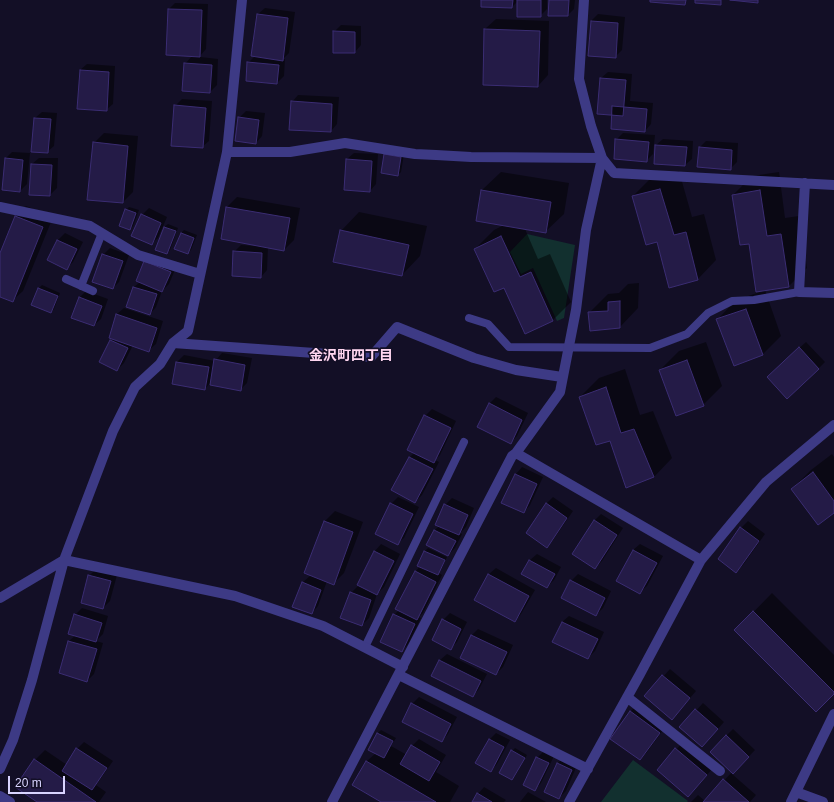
<!DOCTYPE html>
<meta charset="utf-8">
<style>
body{margin:0}
#map{position:relative;width:834px;height:802px;overflow:hidden;background:#130f26;font-family:Helvetica,sans-serif}
canvas{display:block}
.scale{position:absolute;left:8px;top:776px;width:57px;height:18px;box-sizing:border-box;border:2px solid #d9d4ff;border-top:0;padding-left:5px;font-size:12px;line-height:14px;white-space:nowrap;color:#d9d4ff;-webkit-text-stroke:3px #130f26;paint-order:stroke}
</style>
<div id="map">
<canvas width="834" height="802"></canvas>
<div class="scale">20 m</div>
</div>
<script>
const context = document.querySelector('canvas').getContext('2d');
context.lineJoin = 'round';
function fillPath(path, color) { context.fillStyle = color; context.fill(path, 'evenodd'); }
const poly = rows => new Path2D(rows.map(r => 'M' + r).join(''));
function trace(path, color, width, dash) { context.strokeStyle = color; context.lineWidth = width; context.lineCap = dash ? 'butt' : 'round'; context.setLineDash(dash || []); context.stroke(path); }
function label(font, color, halo, rows, align = 'center') {
  context.font = font + ' Helvetica,"Noto Sans JP",sans-serif'; context.lineWidth = 3.5; context.setLineDash([]); context.textBaseline = 'middle'; context.strokeStyle = halo; context.fillStyle = color; for (const [text, x, y, turn = 0] of rows) {
    context.save(); context.translate(x, y); context.rotate((+turn || 0) * Math.PI / 180); context.textAlign = isNaN(turn) ? turn : align; if (halo) context.strokeText(text, 0, 0); context.fillText(text, 0, 0); context.restore();
  }
}
fillPath(poly([
 [527,234,575,245,564,318,557,321,533,268,521,274,510,252],
 [633,760,688,801,687,802,601,802]
]), '#12302f');
fillPath(poly([
 [482,0,547,0,547,9,540,16,518,1,512,7],
 [550,0,575,0,574,9,568,15],
 [175,3,208,4,206,49,200,56,169,9],
 [265,8,295,12,289,53,283,59,285,59,284,76,277,83,248,63,255,56,258,14],
 [598,14,625,17,622,50,615,57,591,21],
 [496,19,549,21,548,75,538,86,485,29],
 [341,25,361,26,361,45,355,52,334,32],
 [192,56,218,59,217,85,210,92,183,90,185,64],
 [87,64,115,66,113,104,106,110,80,70],
 [608,72,632,74,630,101,653,103,651,124,645,131,613,115,601,78],
 [298,95,339,97,337,124,331,131,292,102],
 [182,99,212,101,209,141,202,147,175,106],
 [246,111,265,113,262,136,256,143,239,118],
 [42,112,57,113,54,146,47,152,35,118],
 [104,133,138,136,133,192,123,202,94,143],
 [623,133,655,135,653,154,646,161,616,140],
 [663,139,693,141,692,159,685,165,656,145],
 [706,141,738,143,737,162,730,169,700,147],
 [12,152,30,153,27,184,20,191,3,189,6,158],
 [354,153,378,154,376,184,370,191,347,159],
 [404,154,401,172,398,175,385,155],
 [39,158,58,158,57,188,50,195,32,164],
 [679,171,692,217,704,214,716,260,698,279,658,241,633,196,652,177],
 [501,172,569,183,564,214,545,232,525,229,538,259,550,254,571,302,553,320,525,333,504,286,475,249,494,230,504,225,482,190],
 [779,172,785,218,799,216,807,268,789,286,765,290,781,336,762,355,718,319,736,300,763,291,750,243,733,195,752,176],
 [237,197,300,208,294,240,284,250,268,247,267,270,261,277,234,252,241,245,255,246,255,244,227,207],
 [26,206,53,217,23,291,12,301,0,295,0,256,16,216],
 [129,207,139,210,133,226,130,229,126,210],
 [149,208,167,217,158,238,151,244,142,215],
 [359,212,427,226,420,256,402,275,341,231],
 [168,224,178,228,170,250,167,253,164,227],
 [184,230,197,235,191,250,188,253,181,233],
 [65,233,83,242,73,262,66,269,49,260,58,240],
 [110,248,129,255,119,282,113,288,103,255],
 [145,262,177,265,169,284,162,291,156,307,150,314,128,307,134,287,140,282],
 [639,283,638,308,620,327,589,313,608,294,619,293,628,284],
 [42,285,60,293,54,309,51,312,33,304,39,288],
 [86,291,108,299,101,319,94,325,79,298],
 [124,308,163,321,156,344,149,350,133,345,124,363,117,370,101,362,113,338,117,314],
 [706,342,722,386,703,405,660,370,679,351],
 [806,342,825,362,818,369,775,370],
 [222,353,252,358,247,383,240,390,211,382,205,389,173,383,177,362,184,355,215,361],
 [625,369,640,415,653,411,672,458,654,477,611,440,580,397,599,378],
 [496,397,528,413,517,436,510,443,489,404],
 [432,409,456,421,440,455,435,460,439,462,422,495,415,502,393,490,410,457,414,453,425,416],
 [832,454,834,457,834,512,792,489,811,470],
 [522,467,543,477,530,505,524,512,503,502,516,474],
 [398,497,419,507,404,538,397,544,391,504],
 [553,497,573,511,553,540,547,546,527,532,547,503],
 [452,498,474,508,466,527,460,533,462,534,455,548,448,555,428,545,435,530,440,525,445,505],
 [335,511,363,522,344,573,333,584,327,581,318,606,312,613,302,583,311,575,325,521],
 [601,514,623,528,602,561,595,568,573,553,595,520],
 [748,521,765,534,743,565,736,571,741,528],
 [381,544,400,554,384,587,377,594,369,618,362,625,351,593,358,586,375,551],
 [640,544,663,556,647,586,640,592,633,550],
 [428,548,447,557,439,573,442,575,423,613,419,617,421,618,408,644,402,651,394,615,399,610,396,609,416,571,420,566,425,551],
 [537,554,561,567,554,580,547,587,523,574,530,560],
 [496,568,535,590,521,614,515,621,475,599,489,574],
 [96,569,117,575,110,601,103,608,89,576],
 [578,574,611,591,603,608,596,615,571,581],
 [772,593,834,655,834,693,736,630],
 [82,608,108,616,103,634,96,641,103,643,94,674,87,681,60,673,69,641,76,635,75,615],
 [450,613,467,622,457,642,451,648,443,620],
 [569,616,604,632,595,651,588,658,562,622],
 [478,629,513,645,503,667,496,674,461,658,472,635],
 [447,654,487,674,479,689,473,696,432,675,440,660],
 [670,669,696,691,678,712,646,696],
 [419,697,457,717,448,734,442,741,412,704],
 [703,703,724,722,709,739,681,727],
 [637,705,666,726,647,752,640,759,612,738,631,711],
 [733,729,755,750,732,774,756,795,750,802,691,802,698,795,705,801,732,772,726,736],
 [381,730,396,738,391,746,407,755,412,746,419,739,446,755,436,772,459,786,450,802,383,802,353,785,367,761,376,753,378,733],
 [496,733,510,740,497,764,491,771,489,740],
 [84,742,113,761,96,785,106,792,99,802,39,802,35,760,45,750,67,765,77,749],
 [683,742,713,768,695,789,658,770],
 [515,748,527,755,515,776,512,779,512,751],
 [544,751,554,756,541,783,535,790,537,758],
 [564,757,578,763,566,791,559,798,545,791,558,763],
 [484,787,506,800,504,802,473,802,478,794],
 [528,792,546,802,520,802]
]), '#0007');
const building = poly([
 [481,0,513,0,512,8,481,7,481,0],
 [517,0,541,0,541,17,517,17,517,0],
 [549,0,569,0,568,16,548,16,549,0],
 [650,0,686,0,685,5,650,2,650,0],
 [695,0,721,0,721,5,695,3,695,0],
 [730,0,758,0,758,3,730,0],
 [168,9,202,10,200,57,166,55,168,9],
 [257,14,288,18,283,61,251,56,257,14],
 [591,21,618,23,616,58,588,56,591,21],
 [484,29,540,31,538,87,483,85,484,29],
 [333,31,355,32,355,53,333,53,333,31],
 [247,62,279,65,277,84,246,81,247,62],
 [184,63,212,65,210,93,182,91,184,63],
 [80,70,109,72,107,111,77,109,80,70],
 [600,78,626,80,623,116,597,114,600,78],
 [291,101,332,104,331,132,289,130,291,101],
 [174,105,206,108,203,148,171,146,174,105],
 [612,106,647,109,645,132,611,129,612,106],
 [238,117,259,120,256,144,235,141,238,117],
 [34,118,51,119,48,153,31,152,34,118],
 [615,139,649,142,647,162,614,159,615,139],
 [93,142,128,146,123,203,87,200,93,142],
 [655,145,687,147,685,166,654,164,655,145],
 [699,147,732,150,731,170,697,167,699,147],
 [384,154,401,157,398,176,381,173,384,154],
 [5,158,23,160,20,192,2,190,5,158],
 [346,159,372,161,370,192,344,190,346,159],
 [31,164,52,165,50,196,29,195,31,164],
 [660,189,674,235,686,232,698,280,669,288,657,242,646,245,632,196,660,189],
 [481,190,551,202,546,233,476,221,481,190],
 [760,190,767,236,781,234,789,287,756,292,749,244,740,245,732,195,760,190],
 [226,207,290,218,284,251,221,239,226,207],
 [125,209,136,213,130,230,119,226,125,209],
 [141,214,161,223,152,245,131,236,141,214],
 [15,216,43,227,13,302,0,297,0,253,15,216],
 [164,227,176,231,167,254,155,250,164,227],
 [340,230,409,245,402,276,333,262,340,230],
 [181,233,194,238,188,254,174,249,181,233],
 [501,236,520,277,531,272,553,321,525,334,504,288,494,292,474,249,501,236],
 [57,240,77,249,67,270,47,260,57,240],
 [233,251,262,253,261,278,232,276,233,251],
 [102,254,123,261,113,289,92,282,102,254],
 [144,261,171,272,162,292,136,281,144,261],
 [133,287,157,294,150,315,126,307,133,287],
 [38,288,58,296,51,313,31,305,38,288],
 [79,297,102,306,94,326,71,318,79,297],
 [620,301,620,328,590,331,588,312,608,311,608,302,620,301],
 [746,309,763,355,734,366,716,319,746,309],
 [116,314,157,328,149,352,109,338,116,314],
 [110,340,128,348,117,371,99,362,110,340],
 [799,347,819,369,787,399,767,377,799,347],
 [214,359,245,365,241,391,210,385,214,359],
 [687,360,704,406,676,416,659,370,687,360],
 [176,362,209,367,205,390,172,384,176,362],
 [606,387,621,433,634,429,654,477,626,488,610,441,596,445,579,397,606,387],
 [489,403,522,420,511,444,477,427,489,403],
 [424,415,451,428,434,463,407,450,424,415],
 [409,457,433,469,415,503,391,490,409,457],
 [813,472,834,501,834,513,818,525,791,489,813,472],
 [515,474,537,484,524,513,501,503,515,474],
 [390,503,413,514,398,545,375,534,390,503],
 [546,503,567,518,547,548,526,533,546,503],
 [444,504,468,515,459,535,435,525,444,504],
 [594,520,617,535,595,569,572,554,594,520],
 [324,521,353,532,334,585,304,573,324,521],
 [740,527,759,541,736,573,718,559,740,527],
 [434,530,456,541,448,556,426,545,434,530],
 [633,550,657,563,640,594,616,581,633,550],
 [374,551,394,561,377,595,357,585,374,551],
 [424,551,445,560,438,575,417,566,424,551],
 [529,560,555,574,547,588,521,574,529,560],
 [415,571,436,582,417,620,395,609,415,571],
 [488,574,529,596,515,622,474,600,488,574],
 [88,575,111,581,103,609,81,603,88,575],
 [570,580,605,598,596,616,561,598,570,580],
 [302,582,321,590,312,614,292,607,302,582],
 [350,592,371,600,362,626,340,618,350,592],
 [753,611,834,692,834,694,816,712,734,630,753,611],
 [74,614,102,623,96,642,68,634,74,614],
 [393,614,415,624,402,652,380,642,393,614],
 [442,619,461,629,451,650,432,640,442,619],
 [562,622,598,639,588,659,552,642,562,622],
 [471,635,507,652,496,675,460,658,471,635],
 [68,641,97,649,87,682,59,673,68,641],
 [439,660,481,681,473,697,431,676,439,660],
 [662,675,690,698,672,720,644,696,662,675],
 [411,703,451,724,442,742,402,722,411,703],
 [695,709,718,729,702,747,679,727,695,709],
 [630,711,660,733,640,760,610,739,630,711],
 [377,733,393,741,384,758,368,750,377,733],
 [726,735,749,757,733,774,710,752,726,735],
 [489,739,504,747,491,772,475,763,489,739],
 [411,745,440,762,429,781,400,764,411,745],
 [76,748,107,768,92,790,62,771,76,748],
 [675,748,707,775,688,797,657,770,675,748],
 [511,750,525,758,512,780,499,773,511,750],
 [536,757,549,763,535,791,523,785,536,757],
 [34,759,96,802,37,802,15,787,34,759],
 [366,761,436,802,381,802,352,785,366,761],
 [557,763,572,770,559,799,544,792,557,763],
 [723,779,749,802,703,802,723,779],
 [477,793,492,802,472,802,477,793]
]);
fillPath(building, '#241b47');
trace(building, '#3b2d73', 1);
trace(poly([
 [66,279,93,291],
 [81,286,102,233],
 [469,318,488,324,509,347,650,348,687,334,708,313,732,301,754,300,799,292],
 [365,647,464,442]
]), '#3d3a85', 8);
trace(poly([
 [584,0,579,79,591,126,602,158,586,230,576,310,560,392,516,453,701,560],
 [227,152,290,152,345,143,415,154,436,155,471,157,602,158,614,173,834,185],
 [805,183,799,292,834,293],
 [0,207,90,226,138,255,200,274],
 [173,343,371,357,397,327,474,358,516,370,562,377],
 [0,598,64,560,235,596,323,626,403,667],
 [399,675,588,769],
 [627,697,720,771],
 [0,769,13,740,32,680,64,560,113,431,135,387,160,364,173,343,188,331,227,152,242,0],
 [796,792,823,802],
 [0,796,10,802],
 [332,802,512,456,516,453],
 [569,802,640,674,701,560,766,482,834,425],
 [791,802,834,714]
]), '#3d3a85', 10);
label('bold 14px', '#ffd6f0', '#130f26', [
 ["金沢町四丁目",351,356]
]);
</script>
